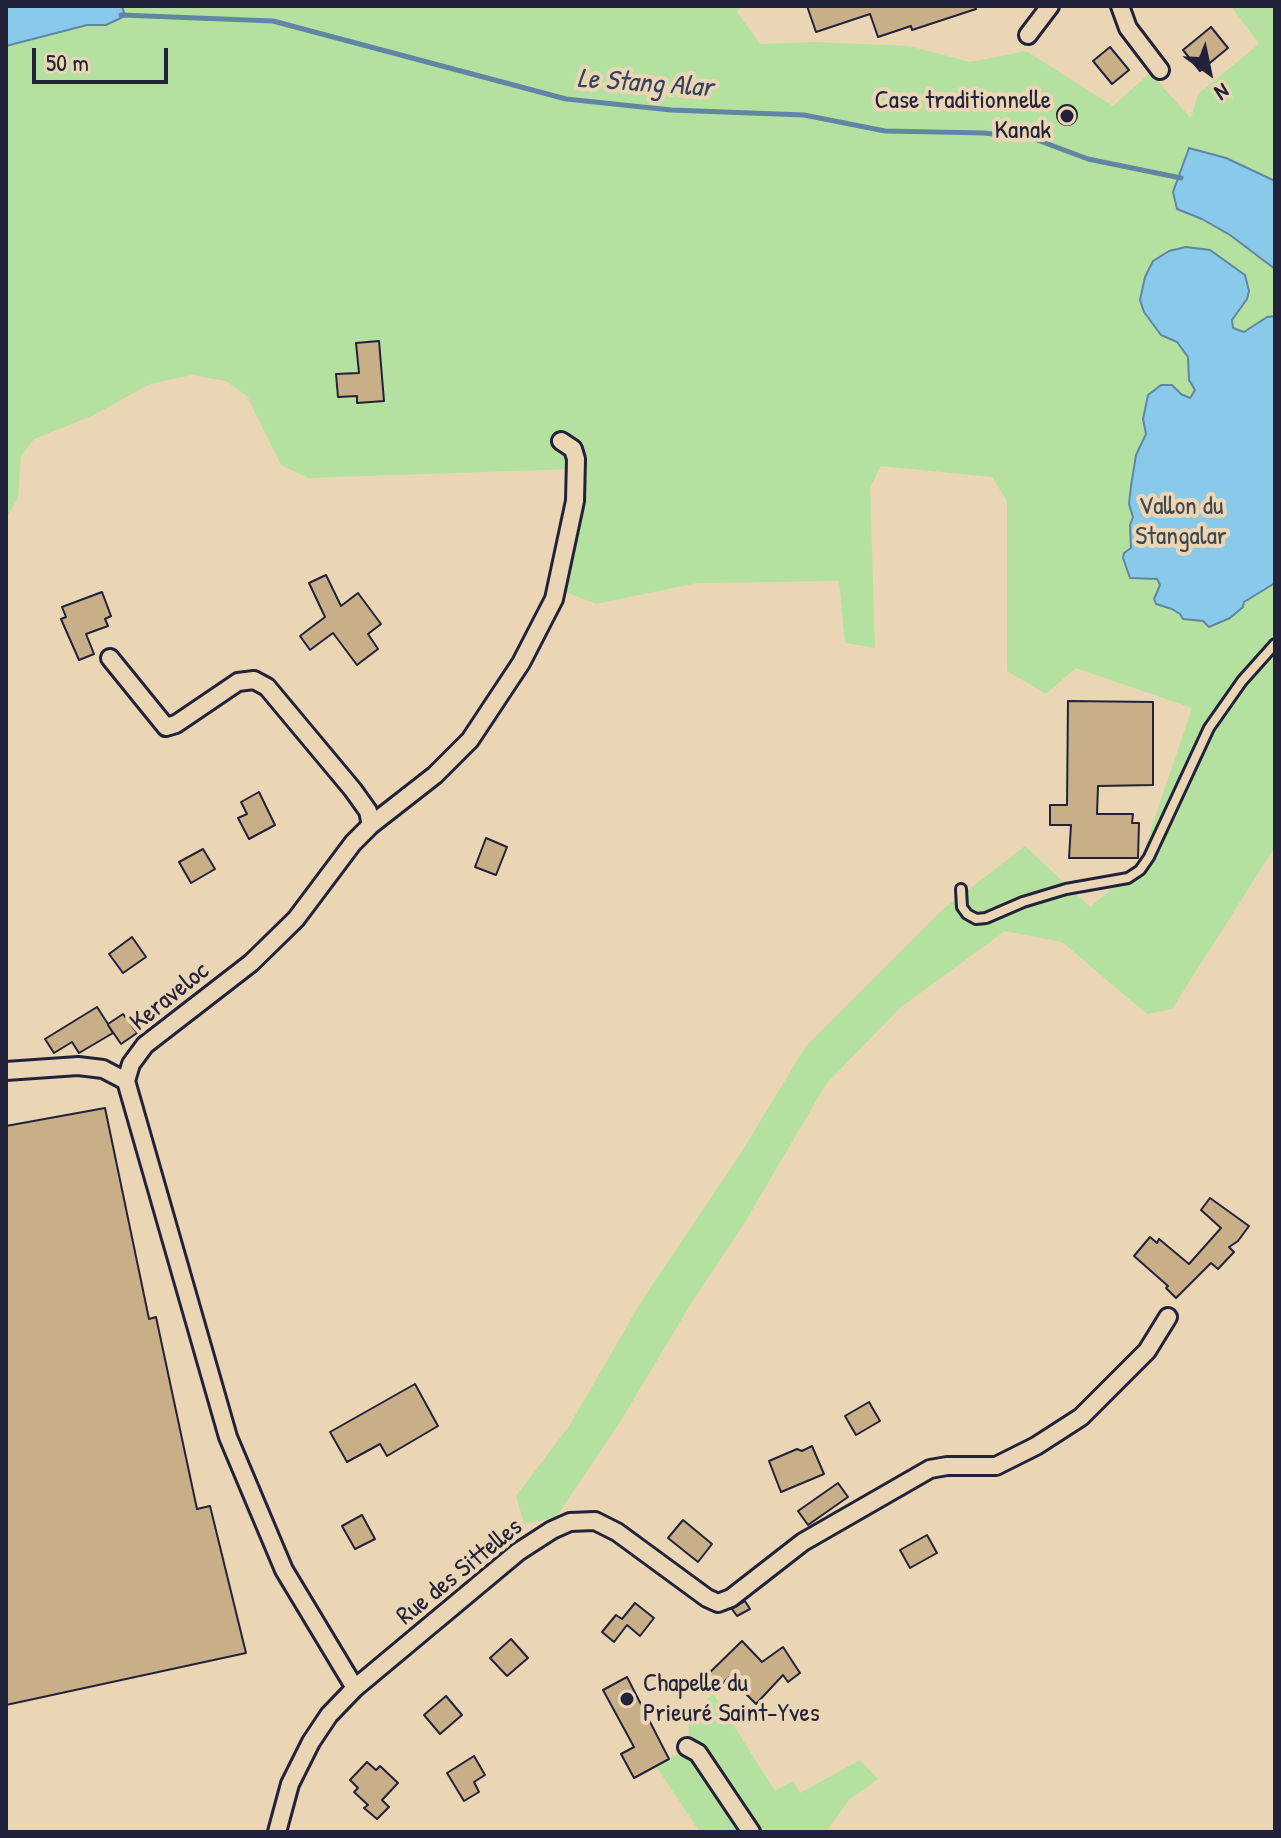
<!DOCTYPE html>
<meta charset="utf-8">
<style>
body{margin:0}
#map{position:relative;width:1281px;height:1838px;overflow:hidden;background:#ead6b4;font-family:"Patrick Hand",sans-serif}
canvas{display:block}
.frame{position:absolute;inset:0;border:8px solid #22223b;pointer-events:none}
.north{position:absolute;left:1169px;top:32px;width:80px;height:80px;-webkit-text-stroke:6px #ead6b4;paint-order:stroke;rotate:147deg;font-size:22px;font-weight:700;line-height:32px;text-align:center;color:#22223b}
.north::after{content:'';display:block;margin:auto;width:28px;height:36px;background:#22223b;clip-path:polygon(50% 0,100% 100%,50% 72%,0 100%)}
.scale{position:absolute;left:32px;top:48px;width:136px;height:36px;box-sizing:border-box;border:4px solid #22223b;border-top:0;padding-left:10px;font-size:24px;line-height:28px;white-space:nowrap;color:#22223b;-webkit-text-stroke:6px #ead6b4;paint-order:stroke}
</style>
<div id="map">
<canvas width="1281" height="1838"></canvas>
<div class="frame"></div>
<div class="north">N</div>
<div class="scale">50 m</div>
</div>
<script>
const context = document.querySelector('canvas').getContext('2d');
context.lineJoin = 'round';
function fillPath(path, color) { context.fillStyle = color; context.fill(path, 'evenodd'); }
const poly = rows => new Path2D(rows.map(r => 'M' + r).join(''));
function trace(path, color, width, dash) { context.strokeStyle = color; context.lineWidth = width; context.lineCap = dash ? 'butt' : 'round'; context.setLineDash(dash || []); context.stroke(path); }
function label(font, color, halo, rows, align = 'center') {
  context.font = font + ' "Patrick Hand",sans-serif'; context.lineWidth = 8; context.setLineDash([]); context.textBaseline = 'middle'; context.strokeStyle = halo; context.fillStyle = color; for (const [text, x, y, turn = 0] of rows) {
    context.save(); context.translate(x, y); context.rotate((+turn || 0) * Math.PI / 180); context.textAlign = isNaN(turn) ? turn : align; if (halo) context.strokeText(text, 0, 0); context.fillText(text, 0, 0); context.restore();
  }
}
fillPath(poly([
 [6,6,741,6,737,12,760,44,815,42,909,46,970,62,1026,51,1113,106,1150,73,1191,118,1198,94,1259,44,1231,6,1275,6,1275,847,1172,1009,1147,1014,1062,942,1005,931,901,1007,826,1084,745,1222,692,1302,620,1422,556,1517,524,1524,516,1496,569,1426,644,1297,739,1156,806,1046,942,910,1025,846,1090,907,1138,868,1192,708,1076,668,1046,694,1007,671,1007,501,992,477,881,466,870,487,875,648,845,643,839,581,697,583,596,604,563,591,576,538,578,489,572,469,308,478,281,465,247,396,226,381,192,375,150,384,92,416,34,439,21,456,18,498,6,519],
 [713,1693,775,1791,793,1781,800,1793,860,1760,878,1779,849,1800,826,1832,700,1832,656,1766,686,1750,689,1743,688,1719]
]), '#b4e1a0');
const water = poly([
 [6,6,122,6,125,16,106,25,87,25,6,46,6,6],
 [1189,148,1226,158,1275,181,1275,269,1230,235,1202,219,1177,209,1173,192,1189,148],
 [1186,247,1210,250,1245,275,1249,291,1247,299,1232,320,1233,328,1244,332,1267,317,1275,316,1275,583,1244,602,1243,607,1230,618,1209,627,1203,621,1183,619,1180,614,1172,609,1156,604,1154,599,1160,585,1157,579,1130,578,1123,558,1124,553,1131,548,1130,525,1133,517,1129,504,1131,486,1136,455,1146,434,1143,419,1148,395,1161,385,1172,385,1181,394,1190,398,1195,390,1189,380,1188,357,1177,342,1161,335,1144,312,1140,300,1145,277,1153,261,1169,251,1186,247]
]);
fillPath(water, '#89c9ea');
trace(water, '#6086a4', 2);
trace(poly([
 [121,15,273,21,566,99,671,110,804,115,885,131,984,133,1032,138,1088,159,1181,178]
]), '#6086a4', 5);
const building = poly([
 [807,6,975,6,976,9,912,30,911,26,878,37,870,14,816,32,807,6],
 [1211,27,1228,48,1200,71,1183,50,1211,27],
 [1110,47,1129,70,1112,84,1093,61,1110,47],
 '1057 115a10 10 0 1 1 20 0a10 10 0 1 1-20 0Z',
 [379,341,384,401,357,403,357,396,338,397,336,374,359,373,356,343,379,341],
 [326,575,341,606,358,593,381,624,368,634,378,649,357,665,333,633,310,650,300,636,325,617,309,583,326,575],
 [102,592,111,616,105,619,108,626,86,634,94,654,79,660,61,619,66,617,62,607,102,592],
 [1068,701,1153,702,1153,785,1098,786,1097,814,1133,814,1132,823,1139,823,1138,858,1069,858,1071,825,1050,825,1050,805,1067,805,1068,701],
 [259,792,275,825,249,839,238,818,247,814,241,802,259,792],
 [486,838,507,847,496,875,475,867,486,838],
 [203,849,215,869,191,883,179,862,203,849],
 [132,937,146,957,123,973,109,954,132,937],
 [97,1007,108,1024,123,1014,137,1033,121,1044,108,1025,113,1033,79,1053,72,1042,54,1053,45,1039,97,1007],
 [105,1108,149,1319,156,1317,197,1509,210,1506,246,1653,6,1705,6,1126,105,1108],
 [1210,1198,1249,1226,1238,1241,1229,1247,1234,1252,1218,1269,1211,1263,1176,1298,1166,1288,1168,1286,1134,1256,1150,1237,1157,1243,1159,1239,1189,1264,1221,1228,1201,1210,1210,1198],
 [415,1384,438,1426,387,1456,380,1444,347,1462,330,1432,415,1384],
 [869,1402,880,1421,856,1435,845,1416,869,1402],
 [812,1446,824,1474,781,1492,769,1461,797,1449,802,1451,812,1446],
 [838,1483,848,1497,808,1525,798,1511,838,1483],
 [362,1515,375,1539,355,1549,342,1526,362,1515],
 [683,1520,712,1544,698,1562,668,1538,683,1520],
 [927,1535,937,1553,910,1568,900,1550,927,1535],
 [745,1601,750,1609,737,1616,732,1609,745,1601],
 [635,1603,654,1618,640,1636,627,1625,614,1642,602,1632,616,1615,622,1619,635,1603],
 [511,1639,528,1658,507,1676,490,1658,511,1639],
 [742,1641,762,1662,783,1647,800,1673,788,1682,783,1675,756,1704,729,1677,713,1693,701,1681,742,1641],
 [627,1677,669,1759,634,1778,621,1754,634,1747,603,1690,627,1677],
 [446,1696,462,1715,440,1734,424,1715,446,1696],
 [474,1756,485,1775,474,1782,479,1792,464,1801,447,1773,474,1756],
 [367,1762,376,1770,380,1766,398,1783,382,1800,389,1807,377,1819,364,1808,368,1805,354,1792,358,1788,350,1780,367,1762]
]);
fillPath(building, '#c8af88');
trace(building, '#22223b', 2);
const lane = poly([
 [961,889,962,907,967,914,976,919,986,918,1023,902,1066,889,1128,878,1140,870,1149,857,1209,728,1242,681,1275,644]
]);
const street = poly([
 [1120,6,1128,28,1160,70],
 [1028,35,1050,6],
 [110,658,166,727,176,724,238,682,254,680,267,687,353,790,368,811,371,825,353,843,296,919,251,963,145,1045,131,1064,126,1081,228,1437,284,1570,355,1688],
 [371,825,435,775,470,740,521,663,554,599,575,501,576,459,573,449,561,441],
 [6,1071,78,1066,103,1069,126,1081],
 [687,1747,698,1753,751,1832],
 [277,1832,290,1784,311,1742,329,1715,355,1688,518,1552,552,1530,570,1522,595,1521,617,1532,707,1598,718,1603,731,1598,803,1542,930,1469,947,1466,996,1466,1036,1446,1081,1417,1147,1351,1168,1317]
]);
trace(lane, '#22223b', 14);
trace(street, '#22223b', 22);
trace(lane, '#ead6b4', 8);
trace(street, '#ead6b4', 16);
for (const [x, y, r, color] of [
 [1067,116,8,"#22223b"],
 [627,1699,8,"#22223b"]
]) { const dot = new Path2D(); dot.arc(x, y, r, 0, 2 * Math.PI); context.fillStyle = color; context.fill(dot); trace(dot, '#ead6b4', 3); }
label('26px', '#22223b', '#ead6b4', [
 ["Case traditionnelle",1051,101],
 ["Kanak",1051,131],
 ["Chapelle du",643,1684,"left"],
 ["Prieuré Saint-Yves",643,1714,"left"]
], 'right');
label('26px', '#3f484f', '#ead6b4', [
 ["Vallon du",1181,507],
 ["Stangalar",1181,537]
]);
label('26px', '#22223b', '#ead6b4', [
 ["Keraveloc",170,997,-39],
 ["Rue des Sittelles",460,1572,-39]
]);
label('italic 28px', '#37435e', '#ead6b4', [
 ["Le Stang Alar",645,84,4]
]);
</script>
